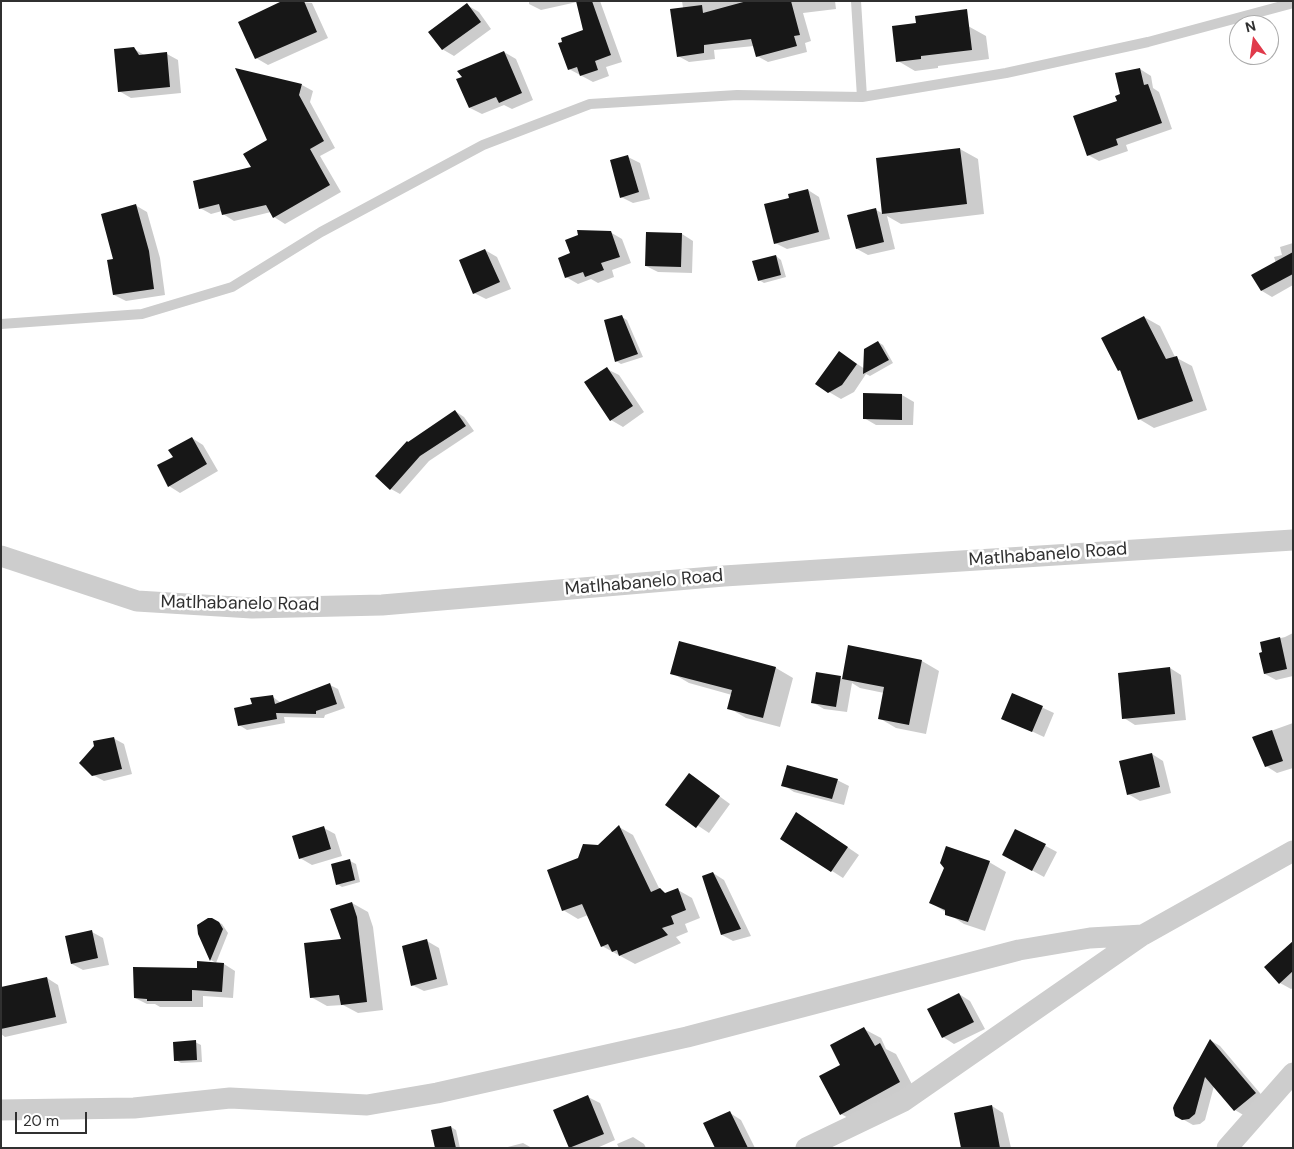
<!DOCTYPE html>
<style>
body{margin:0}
#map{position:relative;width:1294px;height:1149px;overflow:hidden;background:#fff;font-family:"DM Sans",sans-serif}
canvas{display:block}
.frame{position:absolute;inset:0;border:2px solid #303030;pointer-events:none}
.north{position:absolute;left:1229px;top:15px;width:50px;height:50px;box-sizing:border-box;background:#fff;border:1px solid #acacac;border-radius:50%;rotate:346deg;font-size:14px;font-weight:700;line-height:20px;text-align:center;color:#303030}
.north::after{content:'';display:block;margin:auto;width:18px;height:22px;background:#e03a4b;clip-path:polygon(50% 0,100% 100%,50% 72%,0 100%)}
.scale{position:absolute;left:15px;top:1112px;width:72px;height:22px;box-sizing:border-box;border:2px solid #303030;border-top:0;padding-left:6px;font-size:15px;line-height:18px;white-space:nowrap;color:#303030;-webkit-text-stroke:4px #fff;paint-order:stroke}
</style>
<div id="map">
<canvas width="1294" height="1149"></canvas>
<div class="frame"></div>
<div class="north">N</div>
<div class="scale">20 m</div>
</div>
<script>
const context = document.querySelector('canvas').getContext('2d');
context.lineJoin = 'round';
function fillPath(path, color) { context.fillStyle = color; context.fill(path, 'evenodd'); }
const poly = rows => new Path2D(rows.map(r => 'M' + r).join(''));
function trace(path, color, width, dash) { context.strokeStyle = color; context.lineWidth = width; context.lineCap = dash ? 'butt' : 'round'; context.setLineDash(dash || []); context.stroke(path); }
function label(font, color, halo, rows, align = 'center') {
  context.font = font + ' "DM Sans",sans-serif'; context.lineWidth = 5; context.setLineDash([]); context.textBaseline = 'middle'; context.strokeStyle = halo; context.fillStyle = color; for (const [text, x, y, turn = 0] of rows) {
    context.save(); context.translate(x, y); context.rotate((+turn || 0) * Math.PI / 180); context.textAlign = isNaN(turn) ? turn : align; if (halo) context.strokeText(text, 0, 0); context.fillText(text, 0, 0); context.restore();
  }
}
fillPath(poly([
 [289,1,312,3,328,38,268,65,256,58],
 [529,1,600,1,622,62,606,67,609,76,593,82,569,69,585,31,577,2,541,10,529,4],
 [682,1,835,1,836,9,803,13,811,41,805,43,807,52,768,62,757,56,754,46,714,50,715,59,689,62,678,56,683,8],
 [467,5,479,12,491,29,454,56,442,49],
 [968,26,986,36,989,59,938,66,938,68,915,71,898,61],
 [134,49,146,56,167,54,178,60,181,93,131,98,119,91],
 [504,52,516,59,533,100,512,109,504,105,482,114,470,108],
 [1140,69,1151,76,1153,88,1159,92,1172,129,1126,145,1128,151,1099,161,1088,155,1121,95],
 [302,85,313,91,310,102,335,148,320,156,341,192,285,224,274,217,271,212,234,221,223,214,222,211,211,214,200,208,253,168],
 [960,149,978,159,984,214,901,224,887,216,895,249,868,255,857,249,876,210,884,214,878,159],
 [628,157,640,163,650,199,633,203,621,197],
 [808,190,819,197,830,239,787,249,775,243],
 [135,205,147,212,160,258,165,295,126,301,114,295,115,260],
 [610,232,622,239,631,263,612,270,614,277,598,283,591,279,578,284,566,277,571,254],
 [682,234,693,241,692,273,658,272,646,266],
 [1293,243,1293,285,1272,297,1262,291,1276,263,1274,257,1282,255,1280,247],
 [485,250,497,257,511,289,486,299,474,293],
 [776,256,781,260,786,277,764,283,759,280],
 [622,317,627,320,643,357,621,364,616,361],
 [1144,317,1160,326,1175,357,1192,366,1207,410,1154,428,1139,419,1122,372,1119,370],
 [878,342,883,345,893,363,870,376,866,374,854,392,841,399,829,392,840,353,865,369],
 [607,369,619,375,644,412,623,427,611,420],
 [902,395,914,402,913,425,876,425,864,418],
 [455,411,464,417,474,431,429,461,400,494,391,489,376,476],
 [192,438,203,445,218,471,180,493,169,486,174,458],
 [1293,633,1293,676,1276,680,1265,674,1261,643,1285,637],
 [680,643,776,668,793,678,780,727,746,718,729,708,732,695,689,683,672,673],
 [922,661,939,671,926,734,896,728,879,718,884,693,860,688,852,683,847,712,824,709,812,702,840,678,843,679],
 [1170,668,1181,675,1186,720,1135,725,1124,718],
 [330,685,338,689,345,708,325,715,324,718,284,717,285,723,247,730,239,725,253,705,273,697,281,703],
 [1013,694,1054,713,1044,737,1003,718],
 [1293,723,1293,768,1277,773,1266,766,1254,737],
 [113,738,124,744,132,774,104,781,93,775,96,747],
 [1152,754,1163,761,1171,793,1140,801,1128,794],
 [837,780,849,786,844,805,794,792,783,785],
 [700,782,730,804,709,833,667,805],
 [808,820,859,855,843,878,782,839],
 [619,827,633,835,660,890,667,894,678,890,692,898,700,918,685,924,688,932,676,937,681,943,635,964,602,946,588,915,578,919,563,910,579,859,598,846],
 [324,828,335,834,342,856,312,865,300,858],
 [1016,830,1057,852,1044,877,1015,861],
 [350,861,356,864,360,882,342,887,337,884],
 [989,862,1006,872,985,931,964,924,930,902],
 [713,873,724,880,751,936,733,941,722,935],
 [352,903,368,912,373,927,383,1010,358,1013,343,1005,327,1006,311,997,343,940],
 [216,921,222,924,228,933,216,963,211,960,199,933],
 [92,932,103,938,109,965,83,970,72,964],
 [427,941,439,948,448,985,424,991,412,985],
 [1293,955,1293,988,1291,989,1280,983],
 [224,964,235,971,233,998,203,996,203,1007,160,1007,155,1004,147,1004,135,998,198,969],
 [47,978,58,985,67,1023,5,1037,1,1034,1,988],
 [959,994,970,1001,985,1029,954,1044,943,1037],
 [864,1029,881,1038,886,1049,896,1054,916,1092,857,1123,841,1114,842,1065],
 [1210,1040,1220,1046,1265,1099,1245,1116,1235,1110,1214,1086,1205,1120,1200,1124,1193,1125,1179,1117],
 [195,1042,201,1045,202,1062,181,1063,176,1060],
 [588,1097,600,1103,615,1140,597,1148,571,1148],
 [992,1106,1003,1113,1011,1148,962,1148],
 [730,1113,741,1120,755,1148,716,1148],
 [451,1127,456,1130,460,1148,436,1148],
 [633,1137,644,1144,646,1148,619,1148,617,1144],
 [523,1143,532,1148,504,1148]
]), '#0003');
fillPath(poly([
 [282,1,304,1,317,32,255,59,238,22],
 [576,1,592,1,611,55,595,61,598,70,580,76,577,67,568,70,558,43,562,42,561,38,583,30],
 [747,1,791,1,800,35,794,36,797,46,756,57,751,39,704,45,704,53,677,57,670,9,702,5,703,13],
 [467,3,481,22,442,50,428,32],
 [967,9,972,50,921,56,921,59,896,62,892,26,916,23,915,16],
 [134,47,139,55,167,52,170,87,118,92,114,49],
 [504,51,522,93,499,103,496,97,469,108,456,79,462,77,457,71],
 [235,68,302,84,299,95,324,141,310,149,330,185,273,218,266,205,222,215,219,204,199,209,193,181,251,167,243,154,267,140],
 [1140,68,1144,85,1148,84,1162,123,1116,139,1118,145,1087,156,1073,116,1117,101,1115,96,1120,94,1115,73],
 [960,148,967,204,882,214,876,158],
 [628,155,639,192,620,198,610,160],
 [808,189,819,232,774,244,764,204,789,198,788,194],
 [136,204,149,251,154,289,113,295,107,260,113,259,101,214],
 [876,208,884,242,856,249,847,215],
 [577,230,611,231,620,257,601,263,604,270,585,277,583,272,565,278,558,258,570,253,565,240,578,235],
 [646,232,682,233,681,267,645,266],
 [485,249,500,282,473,294,459,260],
 [1293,252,1293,274,1261,291,1251,275],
 [776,255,781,275,758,281,752,261],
 [622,315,638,354,615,362,604,320],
 [1144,316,1166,359,1177,356,1193,401,1138,420,1120,370,1118,371,1101,338],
 [878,341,889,360,863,374,864,349],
 [839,351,857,364,842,385,828,393,815,384],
 [607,367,633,406,610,421,584,382],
 [863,393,902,394,902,420,863,419],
 [455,410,466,426,420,456,390,490,375,476,407,441,408,442],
 [192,437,207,464,168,487,157,465,173,457,168,450],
 [1280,637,1287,669,1264,674,1259,653,1262,652,1260,642],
 [679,641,776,667,763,718,727,709,732,690,670,674],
 [848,645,922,660,909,725,878,719,884,687,842,679],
 [1170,667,1175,714,1122,719,1118,673],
 [816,672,841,676,836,707,811,703],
 [330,683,337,704,316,711,316,714,276,713,277,719,238,726,234,708,252,704,250,698,273,695,275,704],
 [1012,693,1043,706,1032,732,1001,719],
 [1272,730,1283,761,1265,767,1252,737],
 [114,737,122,769,92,776,79,763,94,746,93,741],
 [1152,753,1160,787,1127,795,1119,761],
 [787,765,838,779,832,799,781,786],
 [689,773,720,796,696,828,665,805],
 [796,812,848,847,831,872,780,839],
 [619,825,651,892,660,888,665,893,678,888,686,910,671,916,674,924,662,928,668,935,619,956,617,950,612,952,608,944,601,947,582,904,562,911,547,870,578,858,583,844,598,845],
 [324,826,331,849,299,859,292,836],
 [1015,829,1046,844,1032,871,1002,855],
 [946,846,990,861,968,922,945,915,945,910,929,903,944,868,940,863],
 [350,859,355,880,336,885,331,864],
 [713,872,741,929,721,935,702,876],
 [352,902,357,917,367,1002,341,1005,339,995,310,998,304,943,341,939,330,909],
 [208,918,212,918,219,922,223,929,210,961,198,934,197,925],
 [92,930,98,958,71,964,65,936],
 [427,939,437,979,411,986,402,946],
 [1293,941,1293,971,1279,984,1264,967],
 [197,961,224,963,222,992,192,990,192,1001,147,1001,147,999,134,998,133,967,197,968],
 [47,977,56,1017,1,1029,1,987],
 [959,993,974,1022,942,1038,927,1009],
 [864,1027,875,1046,880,1043,900,1082,840,1115,819,1076,840,1065,830,1045],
 [1210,1039,1256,1093,1234,1111,1205,1077,1195,1114,1189,1119,1182,1120,1175,1116,1173,1108,1174,1105],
 [196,1040,197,1060,174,1061,173,1042],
 [588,1095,604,1134,569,1148,553,1110],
 [992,1105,1000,1148,961,1148,954,1113],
 [730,1111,748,1148,715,1148,703,1123],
 [451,1126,456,1148,435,1148,431,1130]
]), '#171717');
trace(poly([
 [856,1,862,97],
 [1,324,142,314,232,287,321,232,483,145,590,104,737,95,862,97,1006,73,1148,42,1293,3]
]), '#cdcdcd', 10);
trace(poly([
 [1,556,137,601,252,608,382,605,724,576,1293,540],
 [1,1110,134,1108,230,1098,367,1105,437,1093,687,1037,1019,950,1090,938,1143,935],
 [806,1148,904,1101,1143,935,1293,851],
 [1227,1148,1293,1073]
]), '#cdcdcd', 21);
label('18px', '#303030', '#fff', [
 ["Matlhabanelo Road",1048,555,-4],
 ["Matlhabanelo Road",644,583,-5],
 ["Matlhabanelo Road",240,604,1]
]);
</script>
